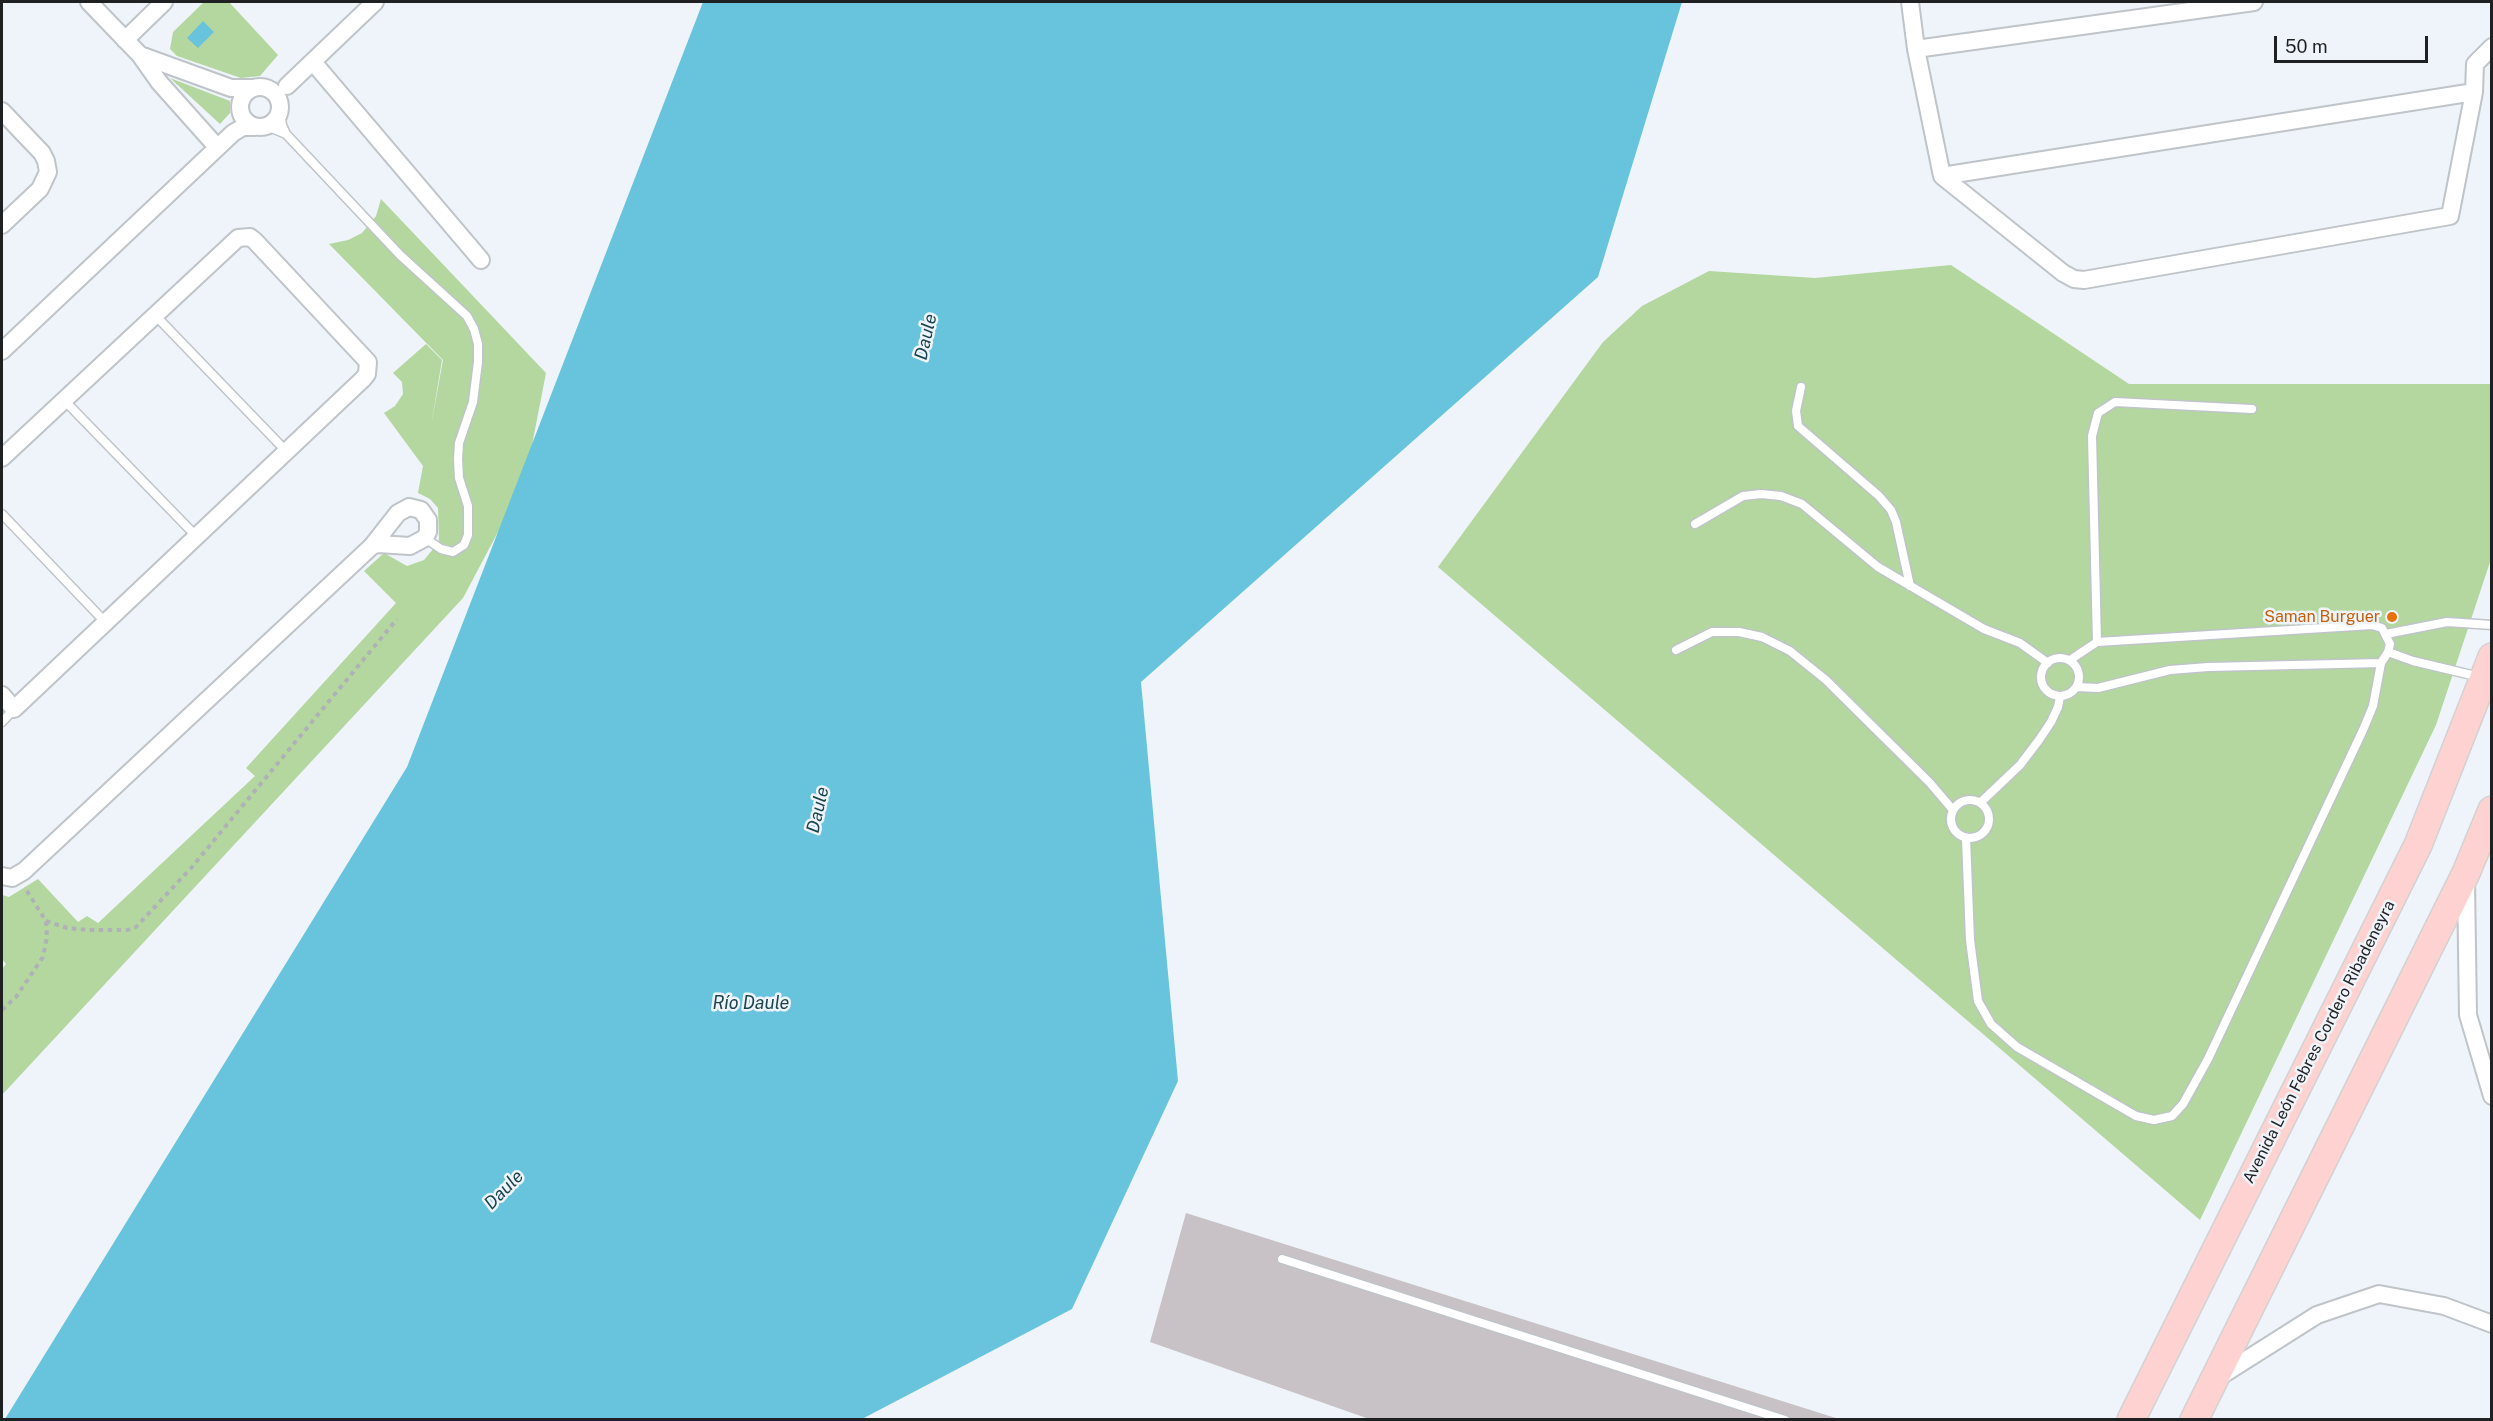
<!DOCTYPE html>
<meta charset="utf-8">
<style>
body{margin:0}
#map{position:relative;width:2493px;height:1421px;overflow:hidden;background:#eef4f9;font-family:"Public Sans",sans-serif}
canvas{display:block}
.frame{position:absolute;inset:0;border:3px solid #1f2022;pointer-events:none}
.scale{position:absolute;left:2274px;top:36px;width:154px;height:27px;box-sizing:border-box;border:3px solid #1f2022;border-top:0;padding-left:8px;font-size:18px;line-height:21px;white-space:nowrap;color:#1f2022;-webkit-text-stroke:4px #eef4f9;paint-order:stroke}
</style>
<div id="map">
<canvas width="2493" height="1421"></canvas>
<div class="frame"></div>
<div class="scale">50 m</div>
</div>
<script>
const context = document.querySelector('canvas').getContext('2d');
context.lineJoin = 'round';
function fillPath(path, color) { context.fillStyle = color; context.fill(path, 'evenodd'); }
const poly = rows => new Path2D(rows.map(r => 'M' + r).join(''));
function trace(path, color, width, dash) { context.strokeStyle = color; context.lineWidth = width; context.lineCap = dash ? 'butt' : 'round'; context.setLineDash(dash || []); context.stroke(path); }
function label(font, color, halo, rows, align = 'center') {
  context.font = font + ' "Public Sans",sans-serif'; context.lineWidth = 5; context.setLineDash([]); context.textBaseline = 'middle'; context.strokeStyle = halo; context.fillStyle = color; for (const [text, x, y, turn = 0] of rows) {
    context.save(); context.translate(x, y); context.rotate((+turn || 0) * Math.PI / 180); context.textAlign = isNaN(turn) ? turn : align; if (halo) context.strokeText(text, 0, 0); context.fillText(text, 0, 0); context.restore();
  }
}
fillPath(poly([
 [204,2,229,2,278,55,260,76,241,78,177,56,170,49,173,32],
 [170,78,230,101,230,113,220,124],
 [381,199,546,373,525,481,463,598,2,1095,2,969,6,964,2,959,2,895,9,897,38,879,78,922,87,916,98,923,255,776,246,768,396,603,364,571,384,553,407,566,424,560,439,542,438,508,430,499,418,493,423,466,384,413,395,406,403,394,402,382,393,373,426,344,442,360,431,426,443,360,329,244,348,240,362,233,376,216],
 [1951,265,2129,384,2491,384,2491,559,2436,725,2200,1220,1438,567,1603,342,1642,306,1709,271,1815,278]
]), '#b4d69f');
fillPath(poly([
 [703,2,1682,2,1598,277,1141,682,1178,1081,1072,1309,862,1419,5,1419,407,767],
 [203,21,214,32,198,48,187,38]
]), '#68c4dd');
fillPath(poly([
 [1186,1213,1839,1419,1838,1420,1372,1420,1150,1342]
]), '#c8c2c6');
const service = poly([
 [267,126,286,134,282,125,280,112],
 [286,134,400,255,467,316,474,329,478,344,478,362,473,402,459,443,458,459,459,478,468,506,468,535,464,545,453,552,441,549,425,538],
 [155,315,287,452],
 [1801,387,1796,411,1798,426,1879,496,1891,510,1896,522,1910,586],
 [64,400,197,537],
 [2,514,106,623],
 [1695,524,1743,496,1761,494,1781,496,1802,504,1878,567,1984,629,2020,643,2048,663],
 [2386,634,2447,622,2492,625],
 [2097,642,2092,436,2098,413,2115,402,2252,409],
 [1676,650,1712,632,1739,632,1762,637,1790,651,1826,680,1930,783,1953,810],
 [2388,652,2413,661,2480,677],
 '2041 677a19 19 0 1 1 38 0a19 19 0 1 1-38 0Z',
 [2070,660,2097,642,2372,625,2382,628,2390,644,2388,652,2381,663,2208,667,2170,670,2098,688,2077,687],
 [2,722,14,709],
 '1951 819a19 19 0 1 1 38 0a19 19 0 1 1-38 0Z',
 [1980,803,2020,765,2039,740,2051,722,2058,707,2060,697],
 [1966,838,1970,940,1978,1001,1991,1024,2017,1047,2136,1116,2154,1120,2172,1116,2183,1104,2208,1059,2363,730,2373,706,2381,663],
 [1282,1259,1785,1420]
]);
const minor = poly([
 [89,2,140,55,159,82,217,147],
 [1910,2,1916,49],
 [2254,2,1916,49,1942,176,2063,273,2074,279,2084,280,2450,216,2474,92,2475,64,2492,47],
 [125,40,164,2],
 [140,55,231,88,252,88],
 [313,62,481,260],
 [287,86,375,2],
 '240 107a20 20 0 1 1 40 0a20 20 0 1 1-40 0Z',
 [2,111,42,153,46,161,48,172,40,189,2,225],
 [1942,176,2474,92],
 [2,351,233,133,243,127,255,127],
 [2,458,238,238,250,237,255,241,368,362,367,374,363,379,14,709,2,695],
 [409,507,421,510,428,520,428,532,425,538,410,546,378,544,372,546,398,513,409,507],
 [2,876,12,878,24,871,372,546],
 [2466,882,2468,1015,2492,1096],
 [2219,1377,2317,1315,2379,1294,2444,1306,2492,1324]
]);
const trunk = poly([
 [2131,1420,2418,845,2492,657],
 [2194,1420,2466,873,2492,810]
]);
trace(service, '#bfc4c9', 11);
trace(minor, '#bfc4c9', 20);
trace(trunk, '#d2d2d3', 30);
trace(poly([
 [46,921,67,928,87,930,128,930,136,927,192,867,397,619],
 [2,1010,16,997,43,957,47,937,46,921,25,888]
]), '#aeb2b6', 4, [4.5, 4.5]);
trace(service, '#fff', 8);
trace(minor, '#fff', 16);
trace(trunk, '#fed2d0', 27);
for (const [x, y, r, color] of [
 [2392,617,6,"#e8710a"]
]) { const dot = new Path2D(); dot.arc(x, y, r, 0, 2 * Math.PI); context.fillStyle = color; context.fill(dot); trace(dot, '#eef4f9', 2); }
label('16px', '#c56008', '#eef4f9', [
 ["Saman Burguer",2380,617]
], 'right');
label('16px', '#1f2022', '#eef4f9', [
 ["Avenida León Febres Cordero Ribadeneyra",2319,1042,-63]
]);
label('italic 18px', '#19444f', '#eef4f9', [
 ["Daule",926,337,-77],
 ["Daule",818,810,-77],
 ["Río Daule",751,1003],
 ["Daule",504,1190,-45]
]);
</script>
